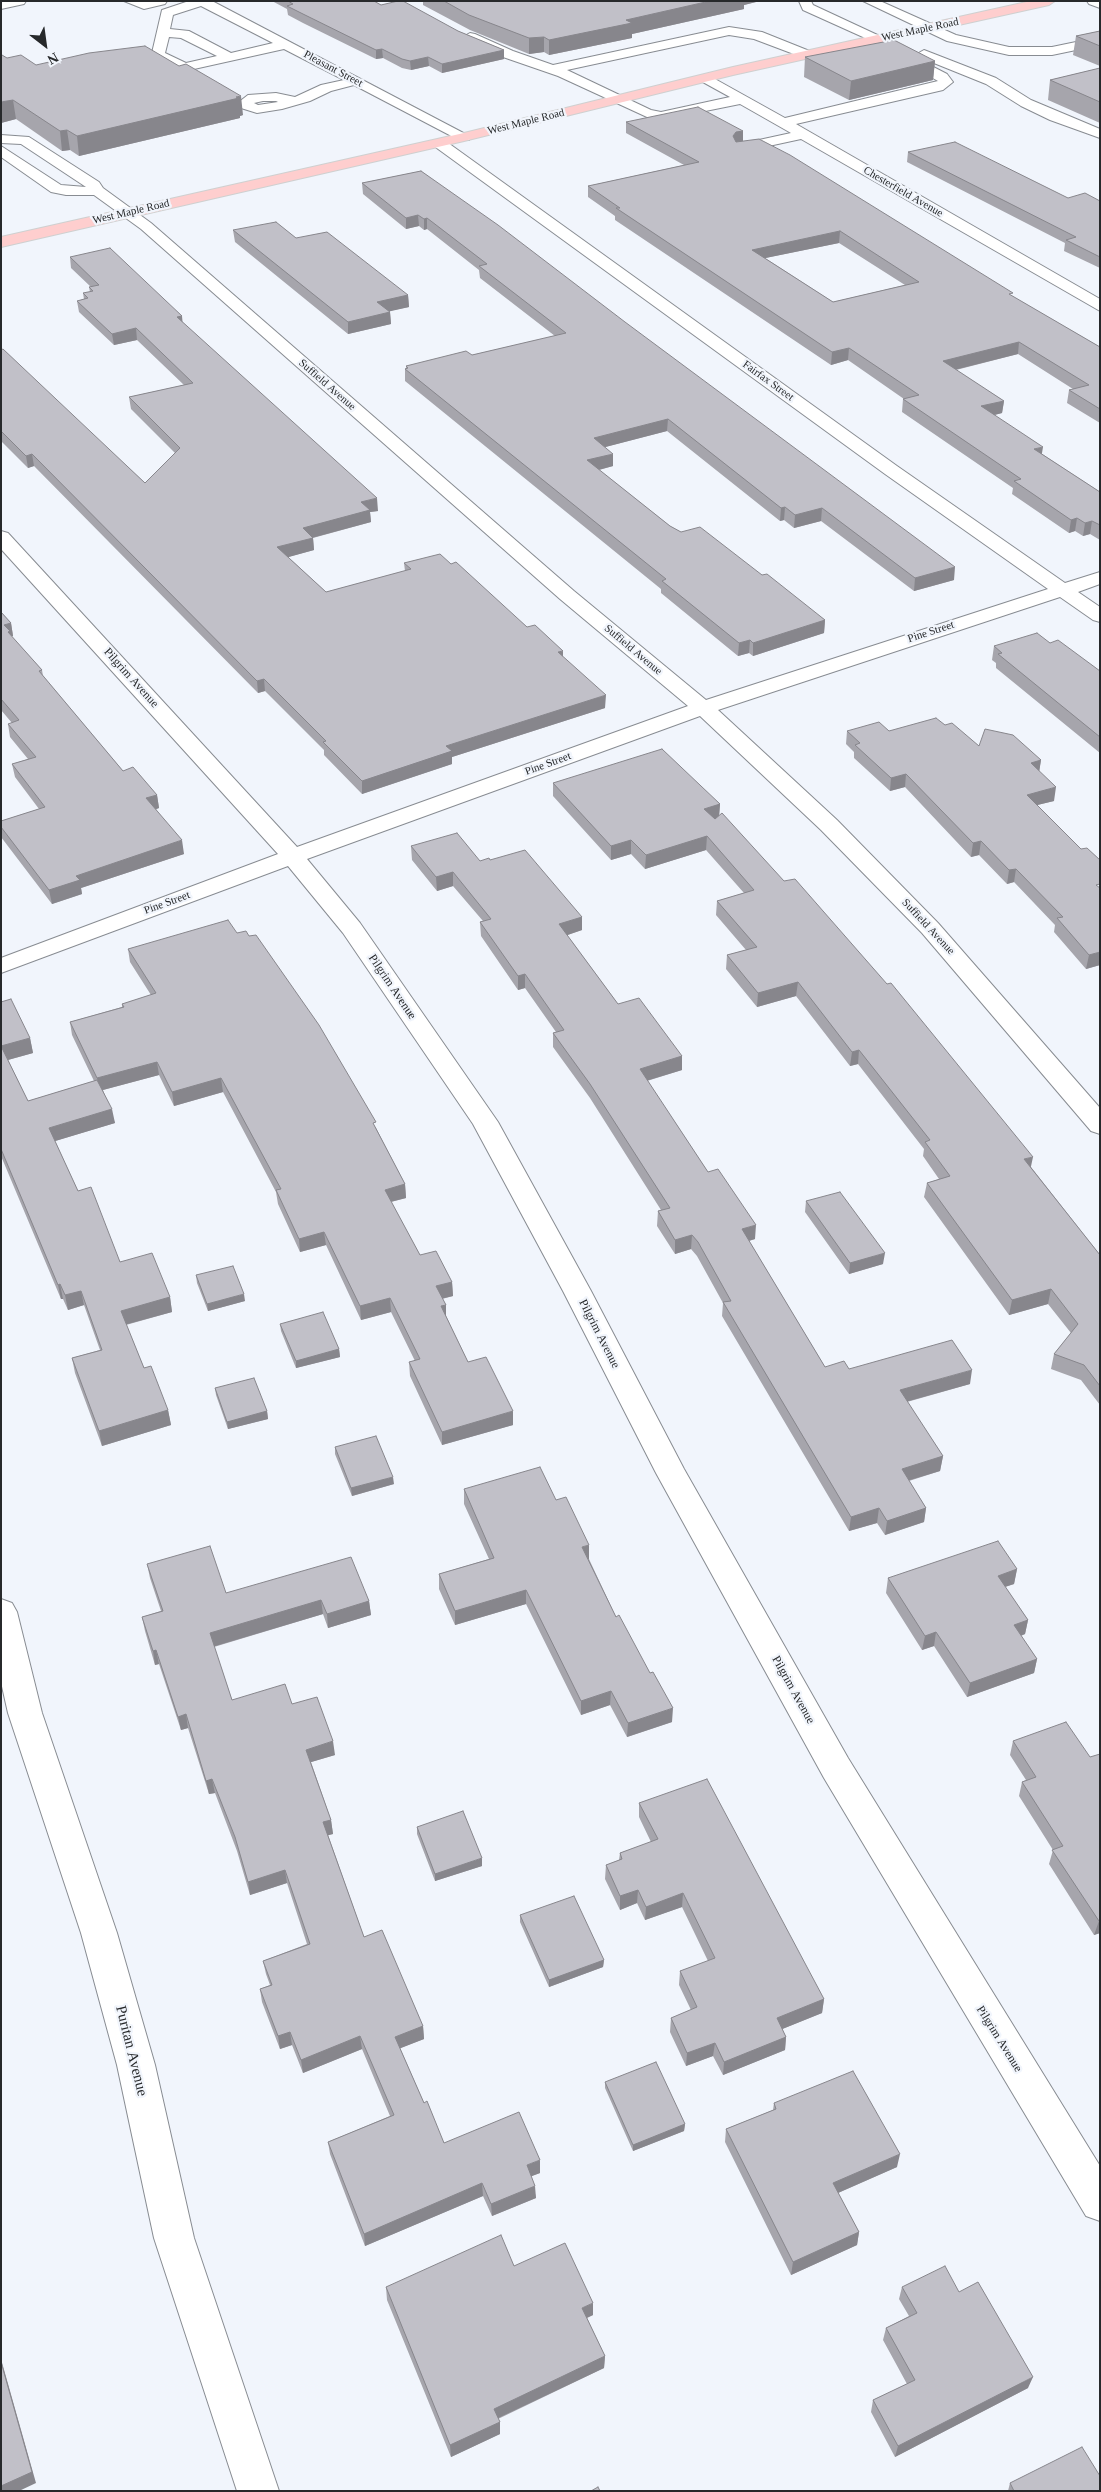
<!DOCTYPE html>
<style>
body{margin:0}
#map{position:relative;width:1101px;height:2492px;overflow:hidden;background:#f1f5fc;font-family:Georgia,serif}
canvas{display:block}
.frame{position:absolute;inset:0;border:2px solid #27292b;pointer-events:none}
.north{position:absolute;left:20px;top:20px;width:50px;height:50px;-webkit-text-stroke:4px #f1f5fc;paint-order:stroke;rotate:150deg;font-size:14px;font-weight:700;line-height:20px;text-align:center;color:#27292b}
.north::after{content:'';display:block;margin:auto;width:18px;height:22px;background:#27292b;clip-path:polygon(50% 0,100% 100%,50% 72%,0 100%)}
</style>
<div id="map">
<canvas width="1101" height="2492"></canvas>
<div class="frame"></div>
<div class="north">N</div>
</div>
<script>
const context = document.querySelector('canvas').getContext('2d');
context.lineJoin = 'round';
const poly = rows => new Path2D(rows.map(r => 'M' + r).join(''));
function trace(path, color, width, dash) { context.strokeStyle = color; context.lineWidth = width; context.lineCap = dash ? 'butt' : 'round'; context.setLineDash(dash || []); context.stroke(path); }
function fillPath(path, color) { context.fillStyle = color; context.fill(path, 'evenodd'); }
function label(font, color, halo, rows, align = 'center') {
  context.font = font + ' Georgia,serif'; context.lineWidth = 4.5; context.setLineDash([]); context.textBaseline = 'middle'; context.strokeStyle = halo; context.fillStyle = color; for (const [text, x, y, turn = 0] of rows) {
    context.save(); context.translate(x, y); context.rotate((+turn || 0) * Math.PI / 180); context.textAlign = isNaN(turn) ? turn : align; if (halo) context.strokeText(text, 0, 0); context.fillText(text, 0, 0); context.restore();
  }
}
const minor = poly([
 [1,1,26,1,24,4,1,9,1,1],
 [124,1,167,1,165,4,144,9,124,1],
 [189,1,212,1,471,137,469,140,459,140,354,85,331,91,310,101,282,109,257,113,241,108,239,102,248,95,276,93,295,97,321,85,344,80,284,49,185,71,158,60,145,64,124,64,122,61,124,58,152,53,162,10,189,1],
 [201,6,273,43,231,53,189,31,170,29,173,15,201,6],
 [169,37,181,38,217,56,186,63,165,53,169,37],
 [263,101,276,101,278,102,258,105,254,103,263,101],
 [799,1,811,1,813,5,886,39,884,42,874,42,803,10,799,1],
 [863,1,880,1,956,35,1009,47,1052,47,1100,37,1100,45,1052,55,1009,55,947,41,863,1],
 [1087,1,1100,1,1100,8,1089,4,1087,1],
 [729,27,762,32,812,52,814,55,807,59,754,39,729,35,567,70,651,110,661,112,730,97,701,81,699,78,706,74,785,118,938,81,894,56,901,52,906,53,947,74,953,82,943,90,796,124,1100,299,1100,311,801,139,741,152,736,151,734,148,736,145,791,133,740,104,661,120,647,117,558,76,503,57,463,37,470,33,475,34,513,51,553,65,729,27],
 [924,50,996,78,1031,100,1100,129,1100,138,1050,120,1021,106,986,84,919,57,917,54,924,50],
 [1,135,29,137,99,182,103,188,151,223,574,591,706,700,1048,589,885,474,434,146,432,143,434,140,444,140,897,466,1065,583,1100,572,1100,584,1078,592,1100,607,1100,622,1093,620,1060,597,718,710,837,820,938,923,1100,1108,1100,1134,1091,1131,922,933,821,830,700,716,307,859,360,923,498,1122,591,1291,684,1469,848,1758,1100,2166,1100,2221,1086,2216,824,1778,656,1473,563,1291,473,1124,343,933,288,866,1,973,1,958,278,854,1,549,1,531,8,533,297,847,688,706,560,599,141,229,94,195,66,195,51,192,1,157,1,146,61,185,86,187,21,144,1,143,1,135],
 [1,1599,12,1603,17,1612,42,1713,117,1933,155,2065,194,2238,279,2491,237,2491,154,2238,117,2065,81,1933,8,1713,1,1682,1,1599]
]);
const major = poly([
 [1031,1,1055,1,1049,5,733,75,464,141,1,247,1,237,464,133,733,67,1031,1]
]);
trace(minor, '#888c92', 2);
trace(major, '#cfd0d0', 2);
fillPath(minor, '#fff');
fillPath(major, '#fecece');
fillPath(poly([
 [272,1,374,1,381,5,458,31,504,50,504,59,442,73,429,66,411,70,402,68,383,58,376,59,303,23,288,15,287,9],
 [423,1,760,1,744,5,744,9,632,34,632,38,549,55,544,52,529,54,470,30,423,5],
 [1100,31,1100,66,1073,55,1076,36],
 [805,57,935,61,933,80,849,100,804,77],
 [7,58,243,115,240,116,240,118,79,156,70,150,62,151,16,119,1,123],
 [1100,68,1100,123,1048,100,1050,80],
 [626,122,743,131,743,141,1100,347,1100,423,1067,403,1069,390,1073,389,1018,354,956,370,1004,401,1002,413,994,415,1042,454,1100,492,1100,540,1090,534,1083,536,1075,531,1069,533,1012,494,1013,488,902,412,903,399,904,399,848,360,831,365,615,220,615,216,588,197,588,186,684,165,626,133],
 [839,243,905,285,833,302,765,258],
 [908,152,1068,198,1100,201,1100,268,1064,251,1065,243,907,162],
 [421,171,954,580,914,591,821,521,794,528,784,520,780,521,667,431,605,447,613,466,599,470,670,526,681,532,762,575,825,620,824,633,753,656,749,653,738,656,661,593,661,589,405,381,405,369,406,368,406,366,472,355,555,336,480,278,479,270,427,229,424,230,419,226,406,229,363,194,362,183],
 [233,230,296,238,408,295,409,307,389,311,390,312,391,324,348,334,235,242],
 [70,257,182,316,182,322,378,511,370,512,371,522,313,538,314,550,288,557,326,592,405,571,404,563,451,564,563,657,605,708,452,757,452,764,362,794,324,755,324,750,265,691,258,693,34,466,28,468,1,441,1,350,145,483,175,453,131,409,129,397,184,385,137,340,114,345,79,312,77,301,84,299,83,293,90,292,89,287,91,287,71,268],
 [1,612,11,623,13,636,11,636,42,670,43,676,123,771,157,795,159,808,156,809,184,854,81,888,82,894,52,904,1,837,1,821,39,809,15,777,12,764,28,759,10,737,8,724,12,723,1,710],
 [1050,643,1100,671,1100,753,996,668,996,663,992,660,994,646],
 [945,725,979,746,1041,760,1039,771,1054,801,1037,805,1100,965,1086,969,1054,932,1055,925,1014,882,1007,884,979,855,971,857,905,787,890,791,854,758,854,752,846,744,847,731,889,731],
 [553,783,720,804,719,815,1031,1167,1100,1255,1100,1405,1081,1380,1051,1369,1054,1354,1071,1333,1048,1304,1009,1315,924,1197,927,1183,939,1179,923,1156,924,1149,858,1064,850,1066,796,996,757,1007,726,969,727,955,746,950,716,915,717,901,744,893,706,850,645,869,631,854,611,860,553,796],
 [411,846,480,861,490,860,582,917,582,930,567,935,618,1004,682,1056,682,1070,647,1081,708,1172,755,1239,749,1241,825,1367,970,1384,907,1402,943,1456,940,1471,909,1481,926,1508,924,1522,885,1535,877,1523,849,1531,722,1316,723,1303,697,1256,691,1249,675,1254,657,1226,658,1211,661,1210,590,1098,553,1047,553,1033,556,1032,525,988,518,990,481,936,480,922,483,921,453,886,437,891,412,860],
 [237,933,376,1128,405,1184,406,1198,391,1202,420,1255,452,1282,453,1296,442,1299,446,1305,446,1316,468,1362,513,1425,442,1445,410,1376,409,1362,415,1361,391,1312,361,1320,326,1245,300,1252,278,1204,276,1192,223,1092,174,1106,159,1075,103,1090,115,1123,55,1141,78,1191,120,1262,170,1297,172,1312,126,1325,144,1368,168,1410,171,1425,102,1446,75,1373,72,1358,100,1350,84,1305,68,1310,63,1299,61,1299,1,1156,1,1002,30,1038,33,1053,8,1060,28,1101,94,1081,72,1035,70,1022,122,1007,122,1004,151,995,130,962,128,949],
 [806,1201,883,1264,849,1274,805,1212],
 [196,1275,245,1301,208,1311,197,1283],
 [280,1324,339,1349,340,1357,296,1368,281,1331],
 [215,1388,267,1411,268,1419,228,1429,216,1395],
 [335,1447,394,1484,352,1496,335,1454],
 [464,1489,556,1500,589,1559,616,1617,672,1722,627,1737,610,1705,581,1715,526,1604,455,1625,439,1589,439,1574,489,1559,464,1504],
 [147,1564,226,1593,369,1601,371,1615,328,1628,323,1614,214,1647,232,1700,292,1704,335,1755,311,1762,331,1820,333,1834,328,1835,364,1937,423,2026,424,2039,400,2048,424,2103,444,2143,540,2173,531,2176,536,2198,492,2216,483,2196,365,2246,330,2154,328,2142,390,2116,362,2049,303,2073,292,2045,280,2049,262,2002,260,1989,270,1985,266,1974,263,1961,307,1944,287,1883,250,1895,237,1851,215,1793,209,1794,188,1728,181,1730,159,1664,155,1665,145,1631,142,1617,161,1611,150,1578],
 [1017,1569,1014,1584,1005,1587,1028,1620,1025,1634,1021,1636,1037,1659,1034,1673,967,1697,934,1646,922,1650,886,1593,888,1578],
 [1013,1741,1090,1757,1100,1933,1094,1935,1049,1864,1053,1850,1019,1796,1022,1782,1026,1780,1010,1755],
 [639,1803,824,1999,822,2013,782,2029,786,2037,785,2050,723,2075,713,2056,686,2066,670,2032,671,2018,691,2010,679,1985,680,1971,708,1961,682,1907,645,1920,637,1903,620,1910,605,1879,606,1865,619,1860,620,1853,651,1842,639,1817],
 [417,1827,482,1866,435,1881,417,1834],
 [520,1915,604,1960,603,1967,549,1987,520,1922],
 [605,2082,685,2124,684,2131,633,2151,605,2088],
 [774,2103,897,2167,838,2193,859,2232,857,2245,791,2275,725,2142,726,2129,773,2110],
 [514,2266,593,2315,587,2318,605,2356,604,2368,498,2419,500,2422,500,2434,451,2457,387,2300,386,2287],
 [902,2287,959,2292,1028,2388,895,2457,871,2412,873,2400,907,2384,883,2340,886,2328,909,2316,899,2299],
 [1010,2483,1100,2491,1008,2491]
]), '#a6a5ac');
fillPath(poly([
 [710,1,760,1,744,5,744,9,632,34,632,38,549,55,549,40,626,20],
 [544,37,544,52,529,54,529,38],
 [382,49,383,58,376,59,376,50],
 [504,50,504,59,442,73,442,64],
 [428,57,429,66,411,70,410,61],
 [935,61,933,80,849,100,851,81],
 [241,96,243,115,240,116,240,118,79,156,77,136],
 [13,100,16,119,1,123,1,102],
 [67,130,70,150,62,151,60,131],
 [743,131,743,142,736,143,733,136,736,132],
 [418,215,419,226,406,229,406,218],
 [427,218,427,229,424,230,424,219],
 [840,231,839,243,751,261,752,250],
 [408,295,409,307,378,314,377,302],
 [390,312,391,324,348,334,348,322],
 [182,316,183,327,177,317],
 [136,328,137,340,114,345,112,334],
 [1019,342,1018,354,942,373,943,361],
 [849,348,848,360,831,365,832,352],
 [1004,401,1002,413,979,419,981,406],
 [668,419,667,431,594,450,594,438],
 [1043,447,1041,459,1034,449],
 [32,454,34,466,28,468,26,456],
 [613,454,613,466,587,473,587,460],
 [377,498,378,511,370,512,371,522,304,540,303,528,361,502],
 [785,507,784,520,780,521,781,508],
 [822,508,821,521,794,528,795,515],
 [1077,518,1075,531,1069,533,1071,520],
 [1092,521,1090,534,1083,536,1085,523],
 [313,538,314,550,278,560,277,547],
 [955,567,954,580,914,591,915,578],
 [825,620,824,633,753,656,753,643],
 [11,623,13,636,10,637,4,625],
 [750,640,749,653,738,656,739,643],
 [563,651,563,663,558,652],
 [264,679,265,691,258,693,257,681],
 [606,695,605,708,452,757,452,764,362,794,362,781,446,746],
 [1041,760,1039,773,1031,763],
 [906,774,905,787,890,791,891,778],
 [1056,787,1054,801,1025,808,1027,795],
 [157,795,159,808,148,812,146,798],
 [720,804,719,818,704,822,704,809],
 [707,836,706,850,645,869,646,855],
 [182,840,184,854,81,888,82,894,52,904,49,890,76,876],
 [631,840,631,854,611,860,611,846],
 [981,841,979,855,971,857,973,843],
 [1016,869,1014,882,1007,884,1009,870],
 [453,872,453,886,437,891,436,877],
 [582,917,582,930,559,938,559,924],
 [1100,952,1100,965,1086,969,1089,955],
 [525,974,525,988,518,990,518,976],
 [798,982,796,996,757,1007,758,993],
 [30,1038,33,1053,4,1061,1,1046],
 [859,1050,858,1064,850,1066,852,1052],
 [682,1056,682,1070,639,1083,640,1069],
 [157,1062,159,1075,99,1091,97,1078],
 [221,1078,223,1092,174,1106,172,1092],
 [112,1109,115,1123,52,1142,49,1128],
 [1033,1157,1030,1171,1024,1159],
 [405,1184,406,1198,386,1203,385,1190],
 [756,1225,755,1239,741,1243,742,1229],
 [324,1232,326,1245,300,1252,299,1239],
 [692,1235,691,1249,675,1254,675,1240],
 [885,1253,883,1264,849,1274,850,1263],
 [452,1282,453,1296,436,1300,436,1286],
 [60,1284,63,1299,61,1299,58,1285],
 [1051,1289,1048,1304,1009,1315,1012,1300],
 [81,1291,84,1305,68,1310,65,1295],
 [244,1294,245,1301,208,1311,207,1304],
 [170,1297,172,1312,124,1325,121,1311],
 [390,1298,391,1312,361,1320,360,1306],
 [446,1305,446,1319,441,1306],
 [339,1349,340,1357,296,1368,296,1361],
 [972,1370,970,1384,898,1404,900,1390],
 [168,1410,171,1425,102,1446,99,1431],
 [267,1411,268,1419,228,1429,227,1422],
 [513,1411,513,1425,442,1445,442,1432],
 [943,1456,940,1471,900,1483,902,1469],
 [393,1477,394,1484,352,1496,351,1488],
 [879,1508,877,1523,849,1531,851,1517],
 [926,1508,924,1522,885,1535,887,1521],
 [589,1545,589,1559,582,1561,582,1547],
 [1017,1569,1014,1584,995,1590,998,1576],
 [526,1590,526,1604,455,1625,455,1611],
 [321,1600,323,1614,212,1647,210,1633],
 [369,1601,371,1615,328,1628,327,1614],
 [1028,1620,1025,1634,1011,1639,1014,1625],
 [936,1632,934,1646,922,1650,925,1636],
 [156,1650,159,1664,155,1665,153,1651],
 [1037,1659,1034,1673,967,1697,970,1683],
 [611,1691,610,1705,581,1715,581,1701],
 [673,1708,672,1722,627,1737,628,1723],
 [186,1714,188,1728,181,1730,178,1717],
 [333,1741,335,1755,308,1763,306,1750],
 [212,1779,215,1793,209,1794,206,1781],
 [331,1820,333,1834,325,1836,323,1822],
 [482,1858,482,1866,435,1881,435,1874],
 [285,1870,287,1883,250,1895,248,1882],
 [638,1890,637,1903,620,1910,620,1896],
 [683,1893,682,1907,645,1920,646,1907],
 [1099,1921,1100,1921,1100,1933,1094,1935],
 [604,1960,603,1967,549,1987,549,1980],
 [824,1999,822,2013,775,2032,777,2018],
 [423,2026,424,2039,396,2050,395,2037],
 [290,2032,292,2045,280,2049,278,2036],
 [360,2036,362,2049,303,2073,301,2060],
 [786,2037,785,2050,723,2075,724,2062],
 [715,2043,713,2056,686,2066,687,2053],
 [685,2124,684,2131,633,2151,633,2145],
 [900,2154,897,2167,831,2196,833,2183],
 [540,2160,540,2173,527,2178,527,2165],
 [482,2183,483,2196,365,2246,364,2234],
 [535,2186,536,2198,492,2216,491,2204],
 [859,2232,857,2245,791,2275,793,2262],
 [593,2303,593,2315,582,2320,582,2308],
 [605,2356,604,2368,494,2420,494,2409],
 [1,2359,36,2483,19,2491,1,2491],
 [1033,2377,1028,2388,895,2457,898,2446],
 [500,2422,500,2434,451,2457,450,2445]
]), '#87868c');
const building = poly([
 [288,1,374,1,381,5,398,1,403,1,458,31,504,50,442,64,428,57,410,61,402,59,382,49,376,50,303,14,287,6,293,4,288,1],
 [444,1,710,1,626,20,632,23,549,40,544,37,529,38,469,15,444,1],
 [1100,31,1100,46,1076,36,1100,31],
 [894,40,935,61,851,81,805,57,894,40],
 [145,46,179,66,186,64,241,96,236,97,239,98,77,136,67,130,60,131,13,100,1,102,1,55,2,55,7,58,21,55,36,65,89,53,145,46],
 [1100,68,1100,102,1050,80,1100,68],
 [698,107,743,131,736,132,733,136,736,142,759,139,790,155,1013,293,1009,294,1100,347,1100,409,1069,390,1089,385,1019,342,943,361,1004,401,981,406,1043,447,1034,449,1100,492,1100,525,1092,521,1085,523,1077,518,1071,520,1014,481,1021,479,903,399,919,395,849,348,832,352,616,208,620,208,588,186,699,162,626,122,698,107],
 [840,231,919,282,833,302,752,250,840,231],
 [955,142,1068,198,1085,193,1100,201,1100,257,1066,240,1076,237,908,152,955,142],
 [421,171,498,225,625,322,955,567,915,578,822,508,795,515,785,507,781,508,668,419,594,438,613,454,587,460,670,526,681,532,700,527,762,575,767,574,825,620,753,643,750,640,739,643,662,581,666,579,405,369,408,368,406,366,466,351,472,355,566,333,479,266,487,264,427,218,424,219,418,215,406,218,362,183,421,171],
 [276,222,296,238,327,232,408,295,377,302,390,312,348,322,233,230,276,222],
 [110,248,182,316,177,317,377,498,361,502,370,510,303,528,313,538,277,547,326,592,411,569,404,563,440,554,451,564,456,562,527,627,535,625,563,651,558,652,606,695,446,746,452,751,362,781,323,742,326,741,264,679,257,681,32,454,26,456,1,431,1,350,3,349,145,483,180,448,129,397,193,383,136,328,112,334,77,301,88,298,83,293,93,291,89,287,99,285,70,257,110,248],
 [1,612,11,623,4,625,10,631,8,632,42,670,39,671,123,771,133,767,157,795,146,798,182,840,76,876,80,880,49,890,1,827,1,821,45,807,12,764,36,757,8,724,19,720,1,699,1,612],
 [1037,633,1050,643,1058,640,1100,671,1100,737,998,654,1002,653,994,646,1037,633],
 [936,718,945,725,952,723,979,746,985,729,1013,735,1041,760,1031,763,1056,787,1027,795,1081,849,1087,848,1100,860,1100,884,1096,885,1100,888,1100,952,1089,955,1057,918,1063,917,1016,869,1009,870,981,841,973,843,906,774,891,778,855,745,860,743,847,731,879,722,889,731,936,718],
 [662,749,720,804,704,809,715,819,722,813,784,881,795,879,887,984,891,983,1033,1157,1024,1159,1100,1255,1100,1386,1084,1365,1054,1354,1078,1324,1051,1289,1012,1300,927,1183,950,1176,925,1142,930,1140,859,1050,852,1052,798,982,758,993,727,955,757,947,717,901,754,890,707,836,646,855,631,840,611,846,553,783,662,749],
 [457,833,480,861,489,858,490,860,525,850,582,917,559,924,618,1004,639,998,682,1056,640,1069,708,1172,718,1169,756,1225,742,1229,825,1367,844,1361,849,1369,952,1340,972,1370,900,1390,943,1456,902,1469,926,1508,887,1521,879,1508,851,1517,723,1302,731,1301,698,1242,692,1235,675,1240,658,1211,670,1208,590,1084,553,1033,564,1030,525,974,518,976,480,922,491,919,453,872,436,877,411,846,457,833],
 [228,920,237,933,246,931,249,936,256,935,319,1025,376,1122,373,1123,405,1184,385,1190,420,1255,436,1251,452,1282,436,1286,446,1305,441,1306,468,1362,486,1357,513,1411,442,1432,409,1362,420,1359,390,1298,360,1306,324,1232,299,1239,276,1190,281,1189,221,1078,172,1092,157,1062,97,1078,70,1022,124,1007,122,1004,156,993,128,949,228,920],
 [11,999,30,1038,1,1046,1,1002,11,999],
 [1,1046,28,1101,97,1080,112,1109,49,1128,78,1191,91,1187,120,1262,152,1253,170,1297,121,1311,144,1368,151,1366,168,1410,99,1431,72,1358,102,1350,81,1291,65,1295,60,1284,58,1285,1,1149,1,1046],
 [840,1192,885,1253,850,1263,806,1201,840,1192],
 [233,1266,244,1294,207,1304,196,1275,233,1266],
 [323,1312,339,1349,296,1361,280,1324,323,1312],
 [254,1378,267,1411,227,1422,215,1388,254,1378],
 [376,1436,393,1477,351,1488,335,1447,376,1436],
 [540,1467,556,1500,566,1497,589,1545,582,1547,616,1617,619,1615,650,1673,653,1672,673,1708,628,1723,611,1691,581,1701,526,1590,455,1611,439,1574,494,1558,464,1489,540,1467],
 [998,1541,1017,1569,998,1576,1028,1620,1014,1625,1037,1659,970,1683,936,1632,925,1636,888,1578,998,1541],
 [210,1546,226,1593,351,1557,369,1601,327,1614,321,1600,210,1633,232,1700,285,1684,292,1704,317,1697,333,1741,306,1750,331,1820,323,1822,364,1937,382,1930,423,2026,395,2037,424,2103,427,2101,444,2143,519,2112,540,2160,527,2165,535,2186,491,2204,482,2183,364,2234,328,2142,394,2115,360,2036,301,2060,290,2032,278,2036,260,1989,272,1985,263,1961,310,1944,285,1870,248,1882,235,1837,212,1779,206,1781,186,1714,178,1717,156,1650,153,1651,142,1617,163,1611,147,1564,210,1546],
 [1066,1722,1090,1757,1100,1754,1100,1921,1099,1921,1052,1850,1063,1846,1022,1782,1036,1777,1013,1741,1066,1722],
 [707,1779,824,1999,777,2018,786,2037,724,2062,715,2043,687,2053,671,2018,697,2007,680,1971,715,1958,683,1893,646,1907,638,1890,620,1896,606,1865,622,1859,620,1853,658,1839,639,1803,707,1779],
 [463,1811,482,1858,435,1874,417,1827,463,1811],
 [574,1896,604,1960,549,1980,520,1915,574,1896],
 [656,2062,685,2124,633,2145,605,2082,656,2062],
 [853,2071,900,2154,833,2183,859,2232,793,2262,726,2129,776,2109,774,2103,853,2071],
 [501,2235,514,2266,565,2243,593,2303,582,2308,605,2356,494,2409,500,2422,450,2445,386,2287,501,2235],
 [945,2266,959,2292,978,2282,1033,2377,898,2446,873,2400,915,2380,886,2328,917,2313,902,2287,945,2266],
 [1,2362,32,2472,1,2486,1,2362],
 [1082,2447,1100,2476,1100,2491,1014,2491,1010,2483,1082,2447],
 [598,2487,600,2491,591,2491,598,2487]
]);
fillPath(building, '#c1c0c8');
trace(building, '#87868c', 1);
label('11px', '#27292b', '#f1f5fc', [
 ["West Maple Road",920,30,-12],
 ["Pleasant Street",333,69,28],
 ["West Maple Road",526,122,-14],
 ["Chesterfield Avenue",903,192,30],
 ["West Maple Road",131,212,-13],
 ["Fairfax Street",768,381,36],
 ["Suffield Avenue",327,385,41],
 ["Pine Street",931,632,-18],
 ["Suffield Avenue",633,650,40],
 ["Pine Street",548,764,-20],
 ["Pine Street",167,903,-20],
 ["Suffield Avenue",928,927,47]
]);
label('12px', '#27292b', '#f1f5fc', [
 ["Pilgrim Avenue",131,678,48],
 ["Pilgrim Avenue",392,987,56],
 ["Pilgrim Avenue",599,1334,63],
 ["Pilgrim Avenue",793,1690,61],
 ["Pilgrim Avenue",999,2039,58]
]);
label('15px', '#27292b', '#f1f5fc', [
 ["Puritan Avenue",131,2051,76]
]);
</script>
